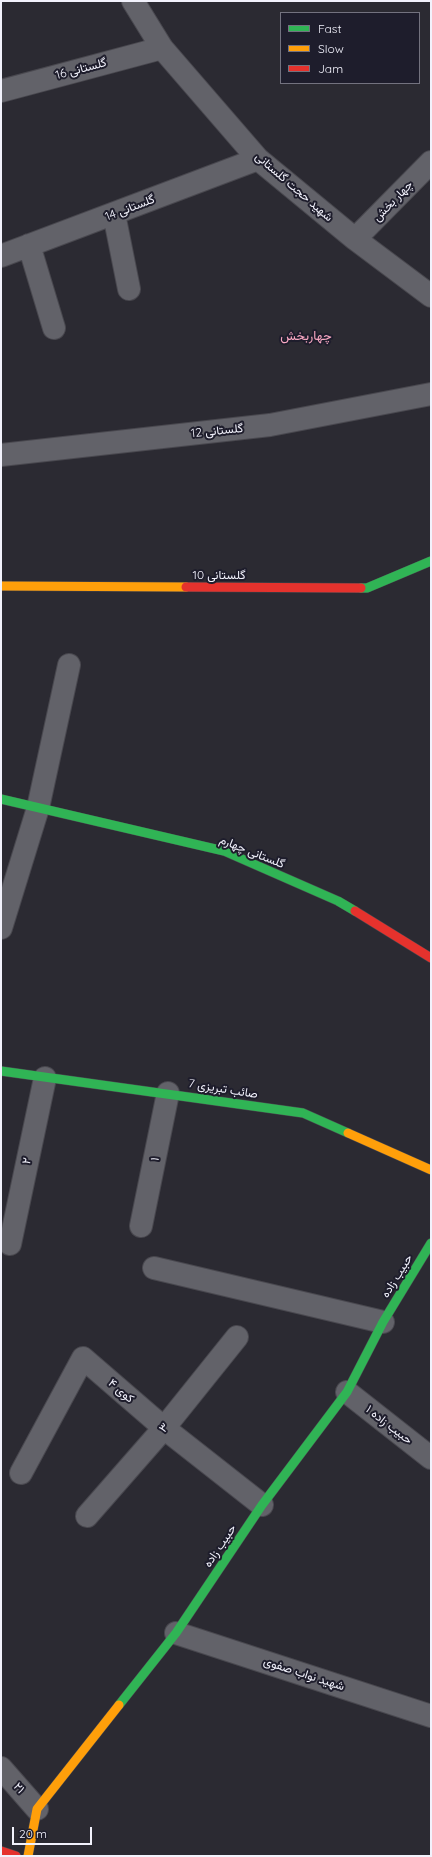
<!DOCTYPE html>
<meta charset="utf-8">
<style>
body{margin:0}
#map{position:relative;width:432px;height:1857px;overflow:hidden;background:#2b2a32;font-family:Quicksand,sans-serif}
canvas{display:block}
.frame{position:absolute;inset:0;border:2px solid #f2f2fc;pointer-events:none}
.legend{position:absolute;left:280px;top:12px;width:140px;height:72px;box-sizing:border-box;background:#1e1d2c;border:1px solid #73727f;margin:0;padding:5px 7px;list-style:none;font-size:12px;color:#f2f2fc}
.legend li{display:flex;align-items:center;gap:8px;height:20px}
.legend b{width:20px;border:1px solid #73727f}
.scale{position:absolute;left:12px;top:1827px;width:80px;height:18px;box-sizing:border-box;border:2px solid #f2f2fc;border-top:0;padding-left:5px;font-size:12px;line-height:14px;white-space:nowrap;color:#f2f2fc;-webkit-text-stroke:3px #1e1d2c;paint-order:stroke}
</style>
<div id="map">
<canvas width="432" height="1857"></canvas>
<div class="frame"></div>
<ul class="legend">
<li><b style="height:5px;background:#30b455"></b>Fast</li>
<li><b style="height:5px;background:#ff9f0a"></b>Slow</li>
<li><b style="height:5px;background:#e5322d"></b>Jam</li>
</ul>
<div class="scale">20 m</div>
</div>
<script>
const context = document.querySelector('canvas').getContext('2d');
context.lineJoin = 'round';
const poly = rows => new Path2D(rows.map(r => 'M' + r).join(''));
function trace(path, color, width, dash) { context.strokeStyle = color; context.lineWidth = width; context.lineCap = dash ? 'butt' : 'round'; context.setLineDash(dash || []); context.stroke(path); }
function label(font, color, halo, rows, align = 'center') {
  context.font = font + ' Quicksand,Vazirmatn,sans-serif'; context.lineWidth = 4; context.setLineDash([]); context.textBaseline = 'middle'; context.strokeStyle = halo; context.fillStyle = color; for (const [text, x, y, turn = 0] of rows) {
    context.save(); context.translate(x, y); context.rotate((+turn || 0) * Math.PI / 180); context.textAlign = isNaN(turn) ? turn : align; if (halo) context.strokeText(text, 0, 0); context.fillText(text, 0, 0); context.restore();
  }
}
const street = poly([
 [133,1,162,48,258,159,355,239,431,296],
 [1,91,162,48],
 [114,214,129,289],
 [355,239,431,162],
 [29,245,54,328],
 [1,256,258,159],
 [1,455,270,425,431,394],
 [1,928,38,808,69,665],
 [141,1226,168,1093],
 [10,1244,45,1078],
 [154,1268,383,1322],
 [347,1392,431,1458],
 [21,1473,83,1358,164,1428,262,1505],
 [87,1516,164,1428,237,1337],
 [176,1633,431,1716],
 [1,1768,37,1809]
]);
const fast = poly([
 [361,588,367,588,431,561],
 [1,799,224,851,338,901,355,911],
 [1,1071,303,1113,348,1133],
 [119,1705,176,1633,262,1505,347,1392,383,1322,431,1243]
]);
const slow = poly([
 [1,586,186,587],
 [348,1133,431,1170],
 [28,1856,37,1809,119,1705]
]);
const jam = poly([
 [186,587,361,588],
 [355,911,431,958],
 [1,1851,16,1856]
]);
trace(street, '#49484f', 24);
trace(fast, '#49484f', 10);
trace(slow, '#49484f', 10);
trace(jam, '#49484f', 10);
trace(street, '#626269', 22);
trace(fast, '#30b455', 9);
trace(slow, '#ff9f0a', 9);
trace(jam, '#e5322d', 9);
label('12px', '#f2f2fc', '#1e1d2c', [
 ["گلستانی 16",81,69,-15],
 ["شهید حجت گلستانی",294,187,41],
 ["چهار بخش",393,201,-46],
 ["گلستانی 14",130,208,-21],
 ["گلستانی 12",217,431,-6],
 ["گلستانی 10",219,575],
 ["گلستانی چهارم",252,852,22],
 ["صائب تبریزی 7",223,1089,9],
 ["۱",155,1159,-78],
 ["۲",27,1161,-78],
 ["حبیب زاده",397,1276,-58],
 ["کوی ۴",121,1391,41],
 ["حبیب زاده ۱",389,1425,38],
 ["۳",164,1428,-50],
 ["حبیب زاده",220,1546,-56],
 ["شهید نواب صفوی",304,1674,18],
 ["۲۱",19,1788,49]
]);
label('13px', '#f9a8c2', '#1e1d2c', [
 ["چهاربخش",306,336]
]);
</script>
